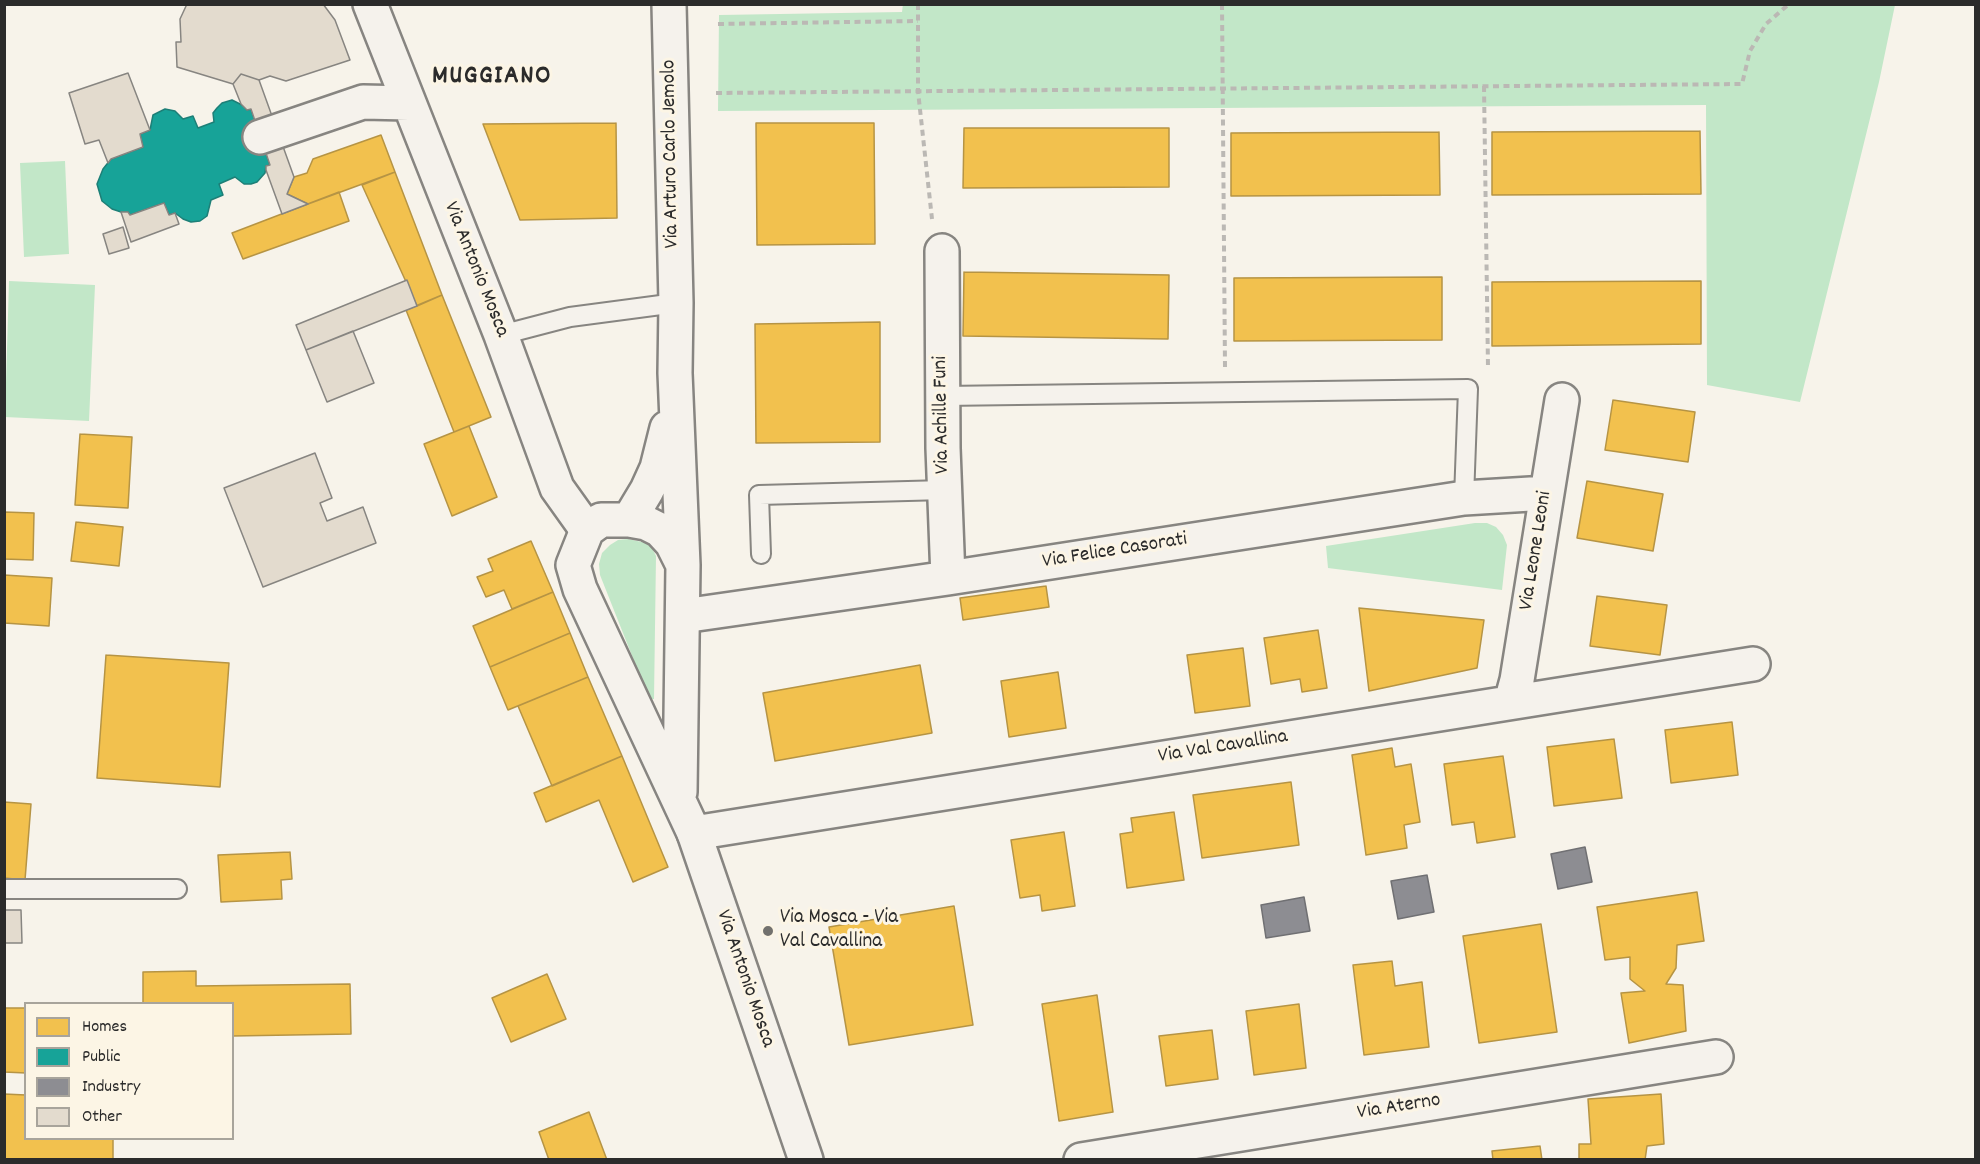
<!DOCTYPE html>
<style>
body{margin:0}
#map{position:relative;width:1980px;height:1164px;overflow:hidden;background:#f7f3ea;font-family:Dekko,sans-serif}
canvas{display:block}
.frame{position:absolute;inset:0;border:6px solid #2b2b2b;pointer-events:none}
.legend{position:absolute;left:24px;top:1002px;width:210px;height:138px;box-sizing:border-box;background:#fcf5e5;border:2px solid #a8a49b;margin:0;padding:8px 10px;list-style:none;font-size:18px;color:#2b2b2b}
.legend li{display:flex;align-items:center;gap:12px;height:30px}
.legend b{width:30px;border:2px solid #a8a49b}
</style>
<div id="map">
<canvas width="1980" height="1164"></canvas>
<div class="frame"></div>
<ul class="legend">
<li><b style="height:16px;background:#f2c14e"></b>Homes</li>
<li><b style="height:16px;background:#17a398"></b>Public</li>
<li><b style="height:16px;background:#8d8d92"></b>Industry</li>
<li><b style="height:16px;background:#e3dbce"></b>Other</li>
</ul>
</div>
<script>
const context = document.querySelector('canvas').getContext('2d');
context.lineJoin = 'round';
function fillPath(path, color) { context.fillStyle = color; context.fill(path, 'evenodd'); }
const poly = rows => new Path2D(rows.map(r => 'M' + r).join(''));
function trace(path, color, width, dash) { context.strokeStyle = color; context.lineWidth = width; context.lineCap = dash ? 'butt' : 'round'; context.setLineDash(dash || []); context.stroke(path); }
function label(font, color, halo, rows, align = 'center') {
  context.font = font + ' Dekko,sans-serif'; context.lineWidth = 6; context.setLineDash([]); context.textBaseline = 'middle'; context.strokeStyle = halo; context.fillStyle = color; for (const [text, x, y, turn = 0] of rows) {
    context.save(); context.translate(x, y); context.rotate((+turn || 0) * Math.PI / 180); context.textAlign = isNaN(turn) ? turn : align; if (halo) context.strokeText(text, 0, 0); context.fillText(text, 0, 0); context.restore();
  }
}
fillPath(poly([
 [903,4,1895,4,1895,5,1879,82,1800,402,1707,385,1706,105,718,111,719,15,902,12],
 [65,161,69,254,24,257,20,163],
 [9,281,95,285,89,421,5,417],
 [1475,523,1487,523,1496,527,1503,535,1507,545,1502,590,1328,568,1326,546],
 [628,539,646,543,652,548,656,556,654,699,651,699,648,696,600,575,599,564,602,553,610,545,618,540]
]), '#c2e7c8');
const homes = poly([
 [616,123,617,218,520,220,483,124,616,123],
 [756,123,874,123,875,244,757,245,756,123],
 [964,128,1169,128,1169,187,963,188,964,128],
 [1700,131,1701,194,1492,195,1492,132,1700,131],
 [1439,132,1440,195,1231,196,1231,133,1439,132],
 [381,135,395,172,308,204,287,194,294,177,307,173,313,159,381,135],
 [395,172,442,295,417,306,362,185,395,172],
 [339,192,349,221,243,259,232,233,339,192],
 [964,272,1169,275,1168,339,963,336,964,272],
 [1442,277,1442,340,1234,341,1234,278,1442,277],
 [1701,281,1701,344,1492,346,1492,282,1701,281],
 [442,295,491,417,454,432,406,310,442,295],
 [880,322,880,442,756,443,755,324,880,322],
 [1613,400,1695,412,1688,462,1605,450,1613,400],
 [469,426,497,497,452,516,424,444,469,426],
 [80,434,132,437,128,508,75,505,80,434],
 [1587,481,1663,494,1653,551,1577,538,1587,481],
 [4,512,34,513,33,560,4,559,4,512],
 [76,522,123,527,119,566,71,561,76,522],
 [531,541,553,592,512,609,504,590,486,597,477,577,493,571,488,559,531,541],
 [4,575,52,578,49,626,4,623,4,575],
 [1046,586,1049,607,963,620,960,598,1046,586],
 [553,592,570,633,490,667,473,626,553,592],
 [1597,596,1667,605,1660,655,1590,646,1597,596],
 [1359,608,1484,620,1477,668,1369,691,1359,608],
 [1318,630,1327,688,1302,692,1300,679,1271,684,1264,638,1318,630],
 [570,633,588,677,508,710,490,667,570,633],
 [1243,648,1250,706,1195,713,1187,655,1243,648],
 [106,655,229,663,220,787,97,778,106,655],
 [920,665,932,733,775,761,763,693,920,665],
 [1058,672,1066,728,1009,737,1001,681,1058,672],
 [588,677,622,756,552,786,518,706,588,677],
 [1732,722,1738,775,1671,783,1665,730,1732,722],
 [1614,739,1622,798,1554,806,1547,747,1614,739],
 [1392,748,1395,767,1411,764,1420,822,1404,825,1407,848,1366,855,1352,755,1392,748],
 [622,756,668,867,633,882,599,800,546,822,534,793,622,756],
 [1503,756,1515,837,1477,843,1474,822,1452,825,1444,764,1503,756],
 [1291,782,1299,845,1202,858,1193,795,1291,782],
 [4,802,31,804,25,880,4,878,4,802],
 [1174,812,1184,880,1127,888,1120,834,1133,832,1131,818,1174,812],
 [1064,832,1075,906,1042,911,1040,895,1020,898,1011,840,1064,832],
 [290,852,292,879,281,880,282,899,221,902,218,855,290,852],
 [1697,892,1704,941,1677,945,1676,968,1666,984,1683,985,1686,1031,1629,1043,1621,993,1645,991,1630,979,1630,957,1605,960,1597,907,1697,892],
 [954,906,973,1025,849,1045,829,927,954,906],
 [1541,924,1557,1032,1479,1043,1463,936,1541,924],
 [1392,961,1395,986,1422,982,1429,1047,1364,1055,1353,965,1392,961],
 [196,971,196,986,350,984,351,1034,232,1036,232,1004,143,1004,143,972,196,971],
 [547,974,566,1019,511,1042,492,998,547,974],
 [1097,995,1113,1112,1059,1121,1042,1004,1097,995],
 [1299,1004,1306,1068,1254,1075,1246,1011,1299,1004],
 [4,1008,26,1008,26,1073,4,1072,4,1008],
 [1212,1030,1218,1079,1166,1086,1159,1036,1212,1030],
 [4,1094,26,1095,26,1138,113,1138,113,1160,4,1160,4,1094],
 [1661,1094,1664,1144,1647,1146,1645,1160,1579,1160,1579,1144,1591,1144,1588,1099,1661,1094],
 [589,1112,607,1160,549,1160,539,1132,589,1112],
 [1540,1146,1542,1160,1493,1160,1492,1151,1540,1146]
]);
fillPath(homes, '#f2c14e');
trace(homes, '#b69444', 1.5);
const public = poly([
 [232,100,244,106,247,110,251,109,270,165,266,166,265,173,257,182,251,184,244,184,235,177,219,184,223,195,211,200,207,216,200,221,191,222,183,219,175,213,169,215,164,203,130,215,128,212,121,212,112,209,102,201,97,184,103,169,111,159,143,147,140,134,150,130,153,115,165,109,175,111,183,119,193,116,198,128,214,122,213,113,217,108,222,103,232,100]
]);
fillPath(public, '#17a398');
trace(public, '#1d7f77', 1.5);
const industry = poly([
 [1585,847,1592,882,1558,889,1551,854,1585,847],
 [1427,875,1434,912,1398,919,1391,881,1427,875],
 [1304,897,1310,931,1266,938,1261,905,1304,897]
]);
fillPath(industry, '#8d8d92');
trace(industry, '#707073', 1.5);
const building = poly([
 [187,4,323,4,335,20,350,60,286,81,270,76,259,80,241,74,233,84,177,67,176,42,181,42,180,19,187,4],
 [128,73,150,130,140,134,143,147,111,159,108,163,99,140,85,144,69,93,128,73],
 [241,74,259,80,294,177,287,194,308,204,282,214,266,170,266,166,270,165,251,109,247,110,241,104,233,84,241,74],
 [164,203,169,215,175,213,179,224,131,242,121,212,128,212,130,215,164,203],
 [123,227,129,248,109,254,103,234,123,227],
 [407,280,417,306,306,350,296,325,407,280],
 [353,331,374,383,327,402,306,350,353,331],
 [315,453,332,498,320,503,327,521,363,507,376,543,263,587,224,488,315,453],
 [4,910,21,910,22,943,4,943,4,910]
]);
fillPath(building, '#e3dbce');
trace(building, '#878581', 1.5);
const lane = poly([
 [501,335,570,317,676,303],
 [943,396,1468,389,1464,498],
 [761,554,759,495,945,490],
 [4,889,177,889]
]);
const street = poly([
 [370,4,501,335,557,488,587,530],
 [260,137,363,102,409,103],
 [942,251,943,448,948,578],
 [683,616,948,578,1464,498,1547,493],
 [1511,702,1517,680,1562,400],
 [694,833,1753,664],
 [1081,1160,1716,1057]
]);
const secondary = poly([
 [669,4,676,303,675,373,683,565,680,792],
 [629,520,647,490,657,468,667,428],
 [683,565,672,543,660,530,646,523,629,520,601,520,587,530,573,565,580,589,694,833,806,1160]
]);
trace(lane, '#878581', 22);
trace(street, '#878581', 38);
trace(secondary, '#878581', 38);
trace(poly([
 [918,4,918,91,932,219],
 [1222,4,1225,367],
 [718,24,918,21],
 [1484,86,1488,367],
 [716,93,1742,84,1750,51,1766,24,1789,4]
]), '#bbb8b4', 4, [6, 4.5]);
trace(lane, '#f5f2ec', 18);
trace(street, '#f5f2ec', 33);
trace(secondary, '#f5f2ec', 33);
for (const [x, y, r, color] of [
 [768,931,6,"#72716e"]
]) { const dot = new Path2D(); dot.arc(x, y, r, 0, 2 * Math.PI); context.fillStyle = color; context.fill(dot); trace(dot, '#fcf5e5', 2); }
label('21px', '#2b2b2b', '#fcf5e5', [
 ["Via Arturo Carlo Jemolo",672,154,-91],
 ["Via Antonio Mosca",475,270,68],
 ["Via Achille Funi",943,415,-91],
 ["Via Leone Leoni",1537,551,-81],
 ["Via Felice Casorati",1115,552,-9],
 ["Via Val Cavallina",1223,748,-9],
 ["Via Antonio Mosca",744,979,71],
 ["Via Aterno",1399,1108,-9]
]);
label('21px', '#2b2b2b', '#fcf5e5', [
 ["Via Mosca - Via",780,919],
 ["Val Cavallina",780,943]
], 'left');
context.letterSpacing = '1.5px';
label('bold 27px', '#2b2b2b', '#fcf5e5', [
 ["MUGGIANO",492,78]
]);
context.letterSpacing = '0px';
</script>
